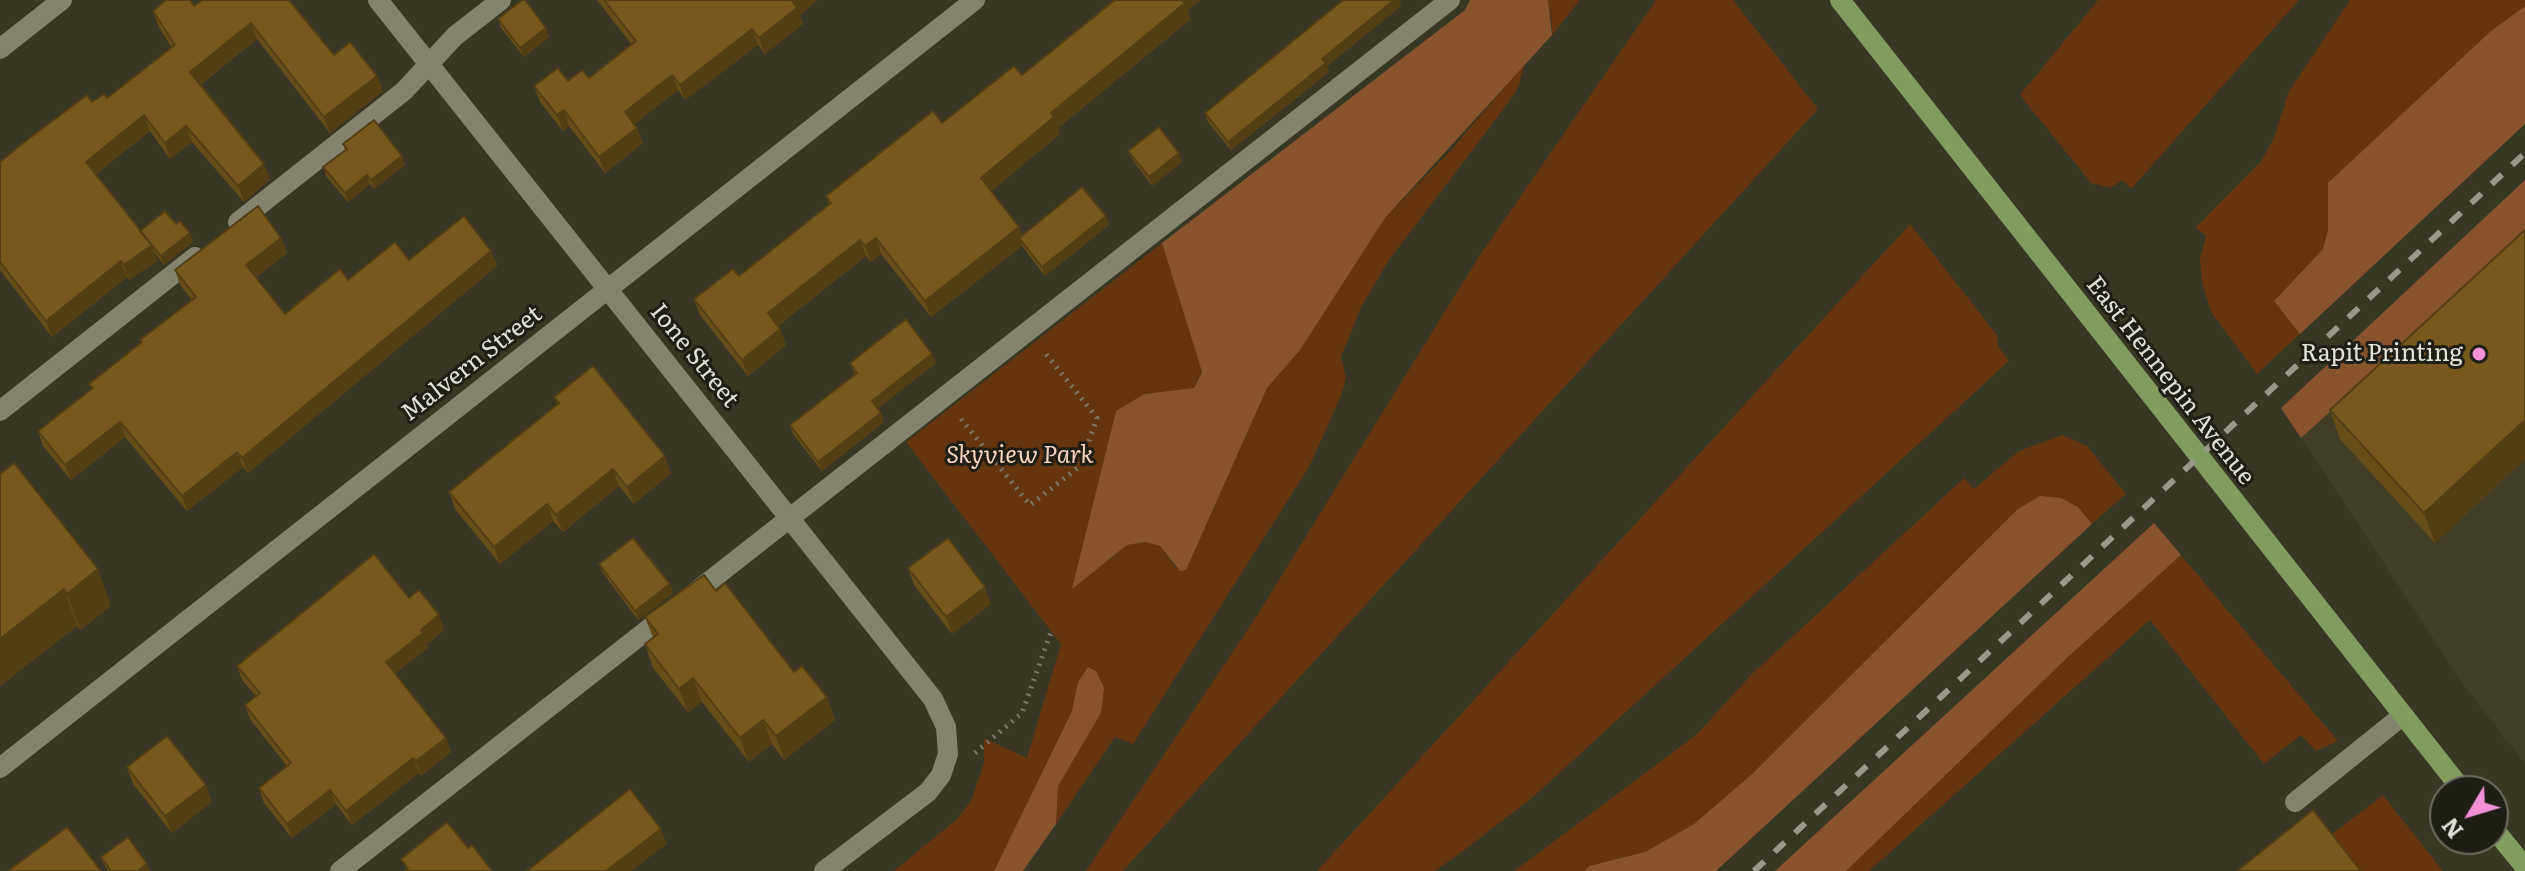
<!DOCTYPE html>
<style>
body{margin:0}
#map{position:relative;width:2525px;height:871px;overflow:hidden;background:#383724;font-family:Literata,serif}
canvas{display:block}
.north{position:absolute;left:2429px;top:775px;width:80px;height:80px;box-sizing:border-box;background:#1e1e16;border:2px solid #6c6c63;border-radius:50%;rotate:232deg;font-size:22px;font-weight:700;line-height:32px;text-align:center;color:#e1e1d6}
.north::after{content:'';display:block;margin:auto;width:28px;height:36px;background:#f391d6;clip-path:polygon(50% 0,100% 100%,50% 72%,0 100%)}
</style>
<div id="map">
<canvas width="2525" height="871"></canvas>
<div class="north">N</div>
</div>
<script>
const context = document.querySelector('canvas').getContext('2d');
context.lineJoin = 'round';
function fillPath(path, color) { context.fillStyle = color; context.fill(path, 'evenodd'); }
const poly = rows => new Path2D(rows.map(r => 'M' + r).join(''));
function trace(path, color, width, dash) { context.strokeStyle = color; context.lineWidth = width; context.lineCap = dash ? 'butt' : 'round'; context.setLineDash(dash || []); context.stroke(path); }
function label(font, color, halo, rows, align = 'center') {
  context.font = font + ' Literata,serif'; context.lineWidth = 6; context.setLineDash([]); context.textBaseline = 'middle'; context.strokeStyle = halo; context.fillStyle = color; for (const [text, x, y, turn = 0] of rows) {
    context.save(); context.translate(x, y); context.rotate((+turn || 0) * Math.PI / 180); context.textAlign = isNaN(turn) ? turn : align; if (halo) context.strokeText(text, 0, 0); context.fillText(text, 0, 0); context.restore();
  }
}
fillPath(poly([
 [2525,236,2525,764,2466,688,2301,438]
]), '#403f25');
fillPath(poly([
 [1548,0,1580,0,1552,35,1552,23],
 [1656,0,1733,0,1818,109,1123,871,1086,871,1256,617,1478,258],
 [2098,0,2299,0,2131,189,2122,180,2111,188,2091,183,2020,95],
 [2350,0,2525,0,2525,6,2491,31,2328,230,2323,249,2274,301,2300,334,2257,374,2211,312,2202,283,2200,258,2206,236,2196,227,2261,161,2274,138,2289,91],
 [1525,63,1518,88,1505,107,1389,260,1361,307,1341,357,1346,378,1341,396,1309,467,1133,744,1115,737,1056,824,1055,796,1078,682,1072,711,994,871,894,871,957,819,971,801,984,763,984,738,1027,758,1061,644,906,442,1162,243,1202,371,1194,388,1144,394,1116,411,1108,561,1127,545,1145,542,1160,546,1176,568,1186,570,1267,388,1300,350,1385,218,1452,149],
 [1910,224,1997,335,1998,346,2009,361,1532,798,1463,851,1435,871,1317,871],
 [2062,435,2087,446,2126,494,2092,524,2078,507,1694,824,1645,852,1589,866,1584,871,1514,871,1696,735,1751,675,1964,478,1974,489,2019,451],
 [2181,555,2338,741,2316,751,2301,735,2264,764,2150,620,1869,871,1846,871,2069,656],
 [2383,795,2443,871,2349,871,2324,840]
]), '#64350f');
fillPath(poly([
 [1470,0,1548,0,1552,35,1385,218,1300,350,1267,388,1186,570,1180,571,1160,546,1145,542,1127,545,1072,589,1116,411,1144,394,1194,388,1202,372,1162,243,1465,10],
 [2525,6,2525,124,2300,334,2274,301,2323,249,2328,230,2328,183,2491,31],
 [2525,180,2525,236,2301,438,2281,408],
 [2040,496,2061,498,2078,507,2092,524,1716,871,1584,871,1589,866,1645,852,1694,824,1751,775,2018,509],
 [2154,523,2181,555,2069,656,1846,871,1775,871],
 [1088,667,1096,671,1104,688,1101,713,1058,786,1056,824,1023,871,994,871,1072,711,1078,682]
]), '#87542e');
trace(poly([
 [961,419,1030,505,1080,466,1097,418,1046,354,1044,356],
 [975,753,1022,713,1051,632]
]), '#7a7969', 5, [2, 6]);
trace(poly([
 [378,0,933,699,946,727,948,754,941,775,928,792,824,871],
 [0,49,62,0],
 [238,222,404,91,455,36,501,0],
 [0,411,195,257],
 [0,768,975,0],
 [2295,802,2402,716],
 [340,871,1450,0]
]), '#84836e', 20);
trace(poly([
 [1840,0,2463,791],
 [2493,828,2525,867]
]), '#829c60', 20);
trace(poly([
 [1754,871,2525,153]
]), '#99998b', 6, [14, 14]);
fillPath(poly([
 [202,0,334,55,377,76,383,91,330,133,257,39,200,85,270,179,244,202,192,142,170,159,150,131,96,174,141,232,193,242,164,265,154,252,157,261,129,280,127,277,52,337,0,270,0,162,92,102,107,98,172,48,159,27,153,11,194,6],
 [597,0,817,0,800,15,803,24,765,54,758,45,685,100,678,90,634,124,637,128,643,143,605,173,569,126,563,131,540,102,534,86,589,78,632,45],
 [1113,0,1200,0,1187,10,1191,19,1058,128,1060,134,991,191,1019,227,1022,235,1109,225,1045,276,1022,246,931,317,881,254,871,262,866,256,778,326,786,345,748,376,700,315,694,299,739,276,829,205,826,196,942,123,1022,75],
 [1342,0,1399,0,1401,6,1327,66,1329,72,1231,150,1208,122,1205,113,1342,1],
 [498,19,546,28,549,37,524,57,501,28],
 [343,144,405,165,374,189,370,184,348,202,326,176,323,167,345,150],
 [1128,151,1182,162,1152,186,1132,159],
 [2525,230,2525,459,2435,543,2340,439,2330,410],
 [281,238,287,253,256,277,285,314,348,280,409,260,491,251,497,266,248,473,243,467,187,511,125,437,71,480,43,446,38,431,91,389,89,384,141,343,140,340,192,300,180,285,175,270],
 [850,363,936,363,878,408,884,422,822,471,793,434,790,425,855,375],
 [554,397,671,473,634,504,619,486,563,532,553,521,500,564,455,509,449,492,557,405],
 [0,474,111,606,80,630,77,626,0,686],
 [599,564,670,584,673,593,638,620,603,573],
 [908,568,991,604,952,634,914,585],
 [716,591,794,672,827,697,835,720,784,760,772,744,749,762,702,702,688,712,653,668,645,644,653,638,645,617],
 [409,598,439,615,444,630,427,644,428,648,395,673,446,738,451,752,421,776,419,773,352,825,336,804,292,838,264,803,259,788,287,766,250,719,245,705,256,696,242,680,237,666],
 [127,767,212,802,172,833,133,784],
 [101,857,147,864,150,871,108,871,104,865]
]), '#674d19');
fillPath(poly([
 [793,0,817,0,800,15,803,24,765,54,759,38],
 [1180,0,1200,0,1187,10,1191,19,1058,128,1060,134,987,194,981,178,1051,113],
 [1394,0,1399,0,1401,6,1327,66,1329,72,1231,150,1228,142,1322,59],
 [251,23,257,39,195,88,190,72],
 [546,28,549,37,524,57,520,48],
 [752,29,758,45,685,100,680,85],
 [672,75,678,90,630,128,625,112],
 [377,76,383,91,330,133,324,117],
 [564,110,569,126,563,131,557,115],
 [144,115,150,131,92,177,86,162],
 [186,126,192,142,170,159,165,143],
 [637,128,643,143,605,173,599,157],
 [1179,153,1182,162,1152,186,1149,177],
 [402,156,405,165,374,189,371,180],
 [264,164,270,179,244,202,238,186],
 [367,175,370,184,348,202,345,193],
 [1106,216,1109,225,1045,276,1042,267],
 [1019,227,1025,243,1019,238,1022,246,931,317,925,301],
 [190,233,193,242,164,265,161,256],
 [281,238,287,253,252,280,246,265],
 [876,238,881,254,871,262,865,246],
 [860,240,866,256,774,329,768,313],
 [152,245,157,261,129,280,124,265],
 [491,251,497,266,248,473,242,458],
 [121,261,127,277,52,337,46,321],
 [780,329,786,345,748,376,742,360],
 [932,354,936,363,876,410,872,401],
 [881,413,884,422,822,471,818,462],
 [2525,420,2525,459,2435,543,2424,513],
 [120,422,125,437,71,480,65,465],
 [237,452,243,467,187,511,182,496],
 [665,456,671,473,634,504,627,487],
 [613,469,619,486,563,532,556,515],
 [547,504,553,521,500,564,494,547],
 [98,569,111,606,80,630,67,594],
 [670,584,673,593,638,620,635,611],
 [985,587,991,604,952,634,946,617],
 [64,589,77,626,0,686,0,639],
 [439,615,444,630,427,644,428,648,392,676,386,662],
 [693,678,702,702,688,712,679,689],
 [827,697,835,720,784,760,776,736],
 [763,720,772,744,749,762,740,738],
 [446,738,451,752,421,776,416,761],
 [413,758,419,773,352,825,346,811],
 [206,785,212,802,172,833,165,816],
 [330,790,336,804,292,838,287,824],
 [661,829,667,844,631,871,606,871],
 [147,864,150,871,138,871]
]), '#543e14');
const building = poly([
 [166,0,190,0,194,6,202,0,289,0,334,55,350,42,377,76,324,117,251,23,190,72,264,164,238,186,186,126,165,143,144,115,86,162,152,245,124,265,121,261,46,321,0,262,0,162,23,143,87,95,92,102,104,94,107,98,175,45,153,11,166,0],
 [522,0,525,0,546,28,520,48,498,19,522,0],
 [604,0,793,0,792,1,797,8,759,38,752,29,680,85,672,75,625,112,637,128,599,157,564,110,557,115,534,86,558,68,568,81,582,70,589,78,636,41,604,0],
 [1115,0,1182,0,1185,3,1051,113,1054,117,981,178,1019,227,925,301,876,238,865,246,860,240,768,313,780,329,742,360,694,299,733,269,739,276,831,203,826,196,933,111,942,123,1014,66,1022,75,1115,0],
 [1343,0,1394,0,1322,59,1326,63,1228,142,1205,113,1343,0],
 [374,120,402,156,371,180,367,175,345,193,323,167,347,149,343,144,374,120],
 [1159,127,1179,153,1149,177,1128,151,1159,127],
 [1082,187,1106,216,1042,267,1019,238,1082,187],
 [258,206,281,238,246,265,285,314,340,269,348,280,395,242,409,260,464,216,491,251,242,458,237,452,182,496,120,422,65,465,38,431,93,388,89,384,142,342,140,340,196,297,175,270,258,206],
 [165,211,176,224,180,221,190,233,161,256,140,231,165,211],
 [2525,230,2525,420,2424,513,2330,410,2525,230],
 [906,319,932,354,872,401,881,413,818,462,790,425,857,373,850,363,906,319],
 [593,366,665,456,627,487,613,469,556,515,547,504,494,547,449,492,559,403,554,397,593,366],
 [14,463,98,569,67,594,64,589,0,639,0,474,14,463],
 [633,538,670,584,635,611,599,564,633,538],
 [948,538,985,587,946,617,908,568,948,538],
 [374,554,409,598,419,590,439,615,421,630,423,633,386,662,446,738,416,761,413,758,346,811,330,790,287,824,259,788,291,763,245,705,260,693,237,666,374,554],
 [704,575,716,591,725,583,794,672,802,666,827,697,776,736,763,720,740,738,693,678,679,689,645,644,658,634,645,617,704,575],
 [167,736,206,785,165,816,127,767,167,736],
 [630,789,661,829,606,871,527,871,630,789],
 [2313,810,2361,871,2237,871,2313,810],
 [447,822,468,848,472,845,492,871,405,871,408,869,401,859,447,822],
 [67,827,101,871,8,871,67,827],
 [128,837,147,864,138,871,111,871,101,857,128,837]
]);
fillPath(building, '#78591d');
trace(building, '#543e14', 2);
for (const [x, y, r, color] of [
 [2479,354,8,"#f391d6"]
]) { const dot = new Path2D(); dot.arc(x, y, r, 0, 2 * Math.PI); context.fillStyle = color; context.fill(dot); trace(dot, '#1e1e16', 3); }
label('24px', '#e1e1d6', '#1e1e16', [
 ["Rapit Printing",2463,354]
], 'right');
label('24px', '#e1e1d6', '#1e1e16', [
 ["Ione Street",694,356,51],
 ["Malvern Street",472,364,-38],
 ["East Hennepin Avenue",2170,381,52]
]);
label('italic 24px', '#f4d3be', '#1e1e16', [
 ["Skyview Park",1020,456]
]);
</script>
